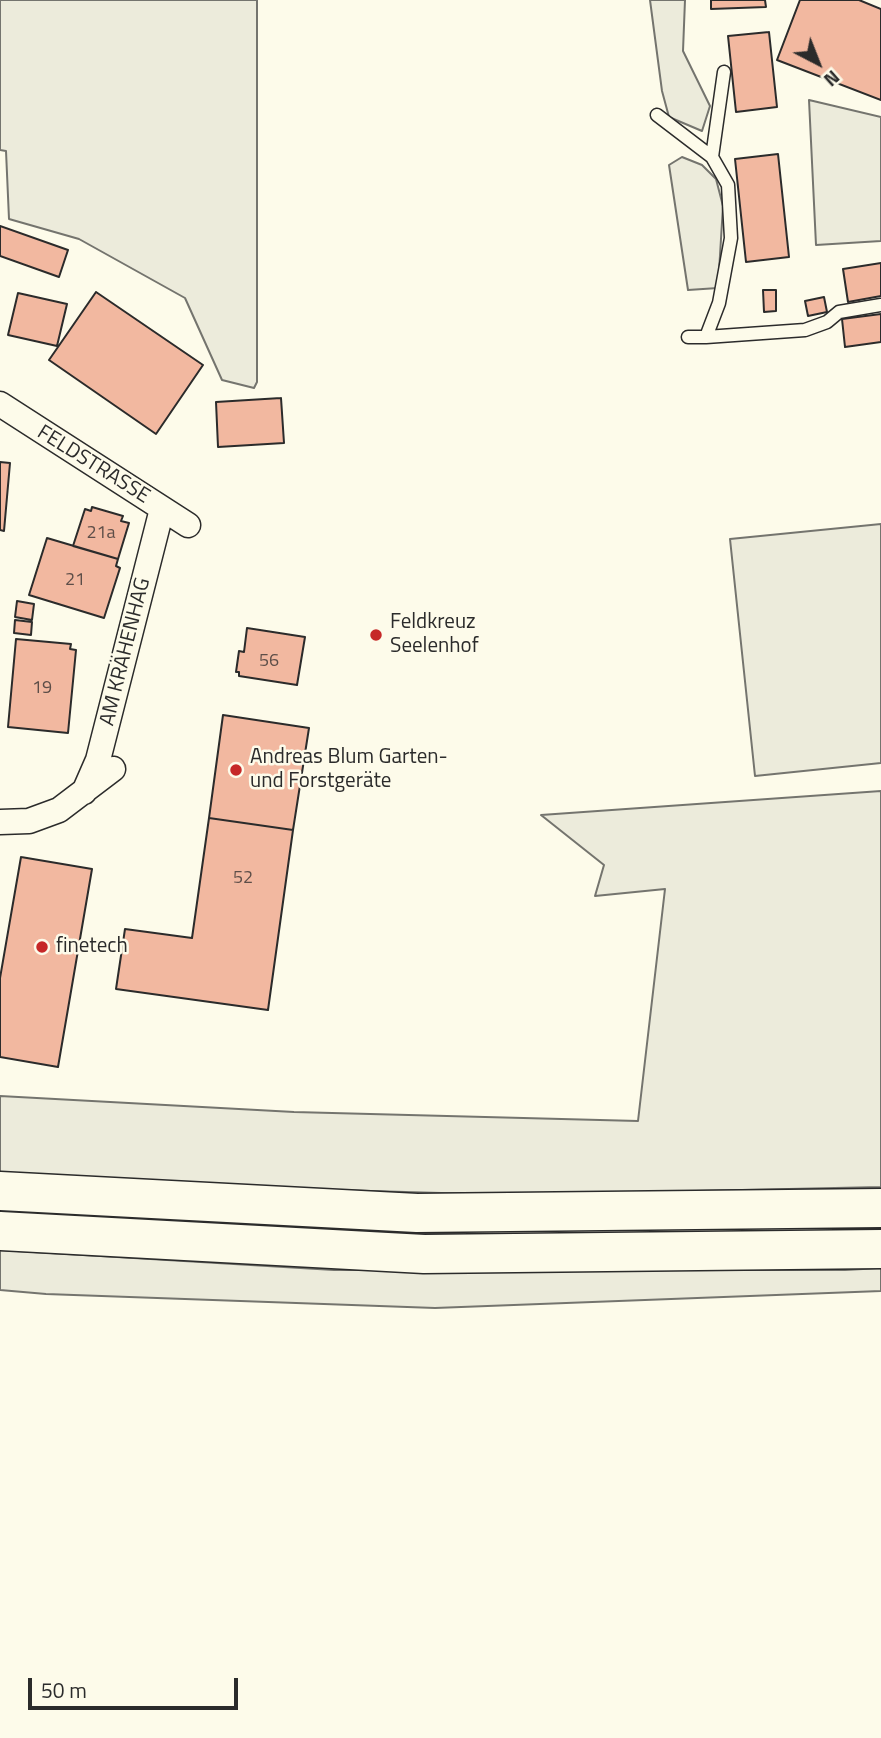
<!DOCTYPE html>
<meta charset="utf-8">
<style>
body{margin:0}
#map{position:relative;width:881px;height:1738px;overflow:hidden;background:#fdfbea;font-family:"Titillium Web",sans-serif}
canvas{display:block}
.north{position:absolute;left:783px;top:28px;width:70px;height:70px;-webkit-text-stroke:5px #fdfbea;paint-order:stroke;rotate:138deg;font-size:19px;font-weight:700;line-height:28px;text-align:center;color:#2b2b2b}
.north::after{content:'';display:block;margin:auto;width:24px;height:32px;background:#2b2b2b;clip-path:polygon(50% 0,100% 100%,50% 72%,0 100%)}
.scale{position:absolute;left:28px;top:1678px;width:210px;height:32px;box-sizing:border-box;border:4px solid #2b2b2b;border-top:0;padding-left:9px;font-size:21px;line-height:24px;white-space:nowrap;color:#2b2b2b;-webkit-text-stroke:5px #fdfbea;paint-order:stroke}
</style>
<div id="map">
<canvas width="881" height="1738"></canvas>
<div class="north">N</div>
<div class="scale">50 m</div>
</div>
<script>
const context = document.querySelector('canvas').getContext('2d');
context.lineJoin = 'round';
function fillPath(path, color) { context.fillStyle = color; context.fill(path, 'evenodd'); }
const poly = rows => new Path2D(rows.map(r => 'M' + r).join(''));
function trace(path, color, width, dash) { context.strokeStyle = color; context.lineWidth = width; context.lineCap = dash ? 'butt' : 'round'; context.setLineDash(dash || []); context.stroke(path); }
function label(font, color, halo, rows, align = 'center') {
  context.font = font + ' "Titillium Web",sans-serif'; context.lineWidth = 5; context.setLineDash([]); context.textBaseline = 'middle'; context.strokeStyle = halo; context.fillStyle = color; for (const [text, x, y, turn = 0] of rows) {
    context.save(); context.translate(x, y); context.rotate((+turn || 0) * Math.PI / 180); context.textAlign = isNaN(turn) ? turn : align; if (halo) context.strokeText(text, 0, 0); context.fillText(text, 0, 0); context.restore();
  }
}
const green = poly([
 [0,0,257,0,257,382,254,388,222,380,185,298,79,239,9,219,6,151,0,150,0,0],
 [650,0,685,0,683,51,710,106,702,131,669,117,662,91,650,0],
 [809,100,881,117,881,241,816,245,809,100],
 [682,157,702,165,716,179,723,206,718,288,688,290,669,165,682,157],
 [881,524,881,763,755,776,730,539,881,524],
 [881,791,881,1187,512,1195,264,1188,0,1174,0,1096,294,1112,638,1121,665,889,595,896,604,865,541,815,881,791],
 [0,1250,334,1270,845,1270,881,1268,881,1291,435,1308,46,1294,0,1290,0,1250]
]);
fillPath(green, '#ecebdb');
trace(green, '#74746e', 2);
const building = poly([
 [711,0,765,0,766,7,711,9,711,0],
 [800,0,859,0,881,9,881,100,777,60,800,0],
 [769,32,777,107,736,112,728,36,769,32],
 [778,154,789,257,746,262,735,159,778,154],
 [0,226,68,250,59,277,0,256,0,226],
 [881,263,881,296,848,302,843,269,881,263],
 [763,290,776,290,776,311,764,312,763,290],
 [96,292,203,365,156,434,49,360,96,292],
 [18,293,67,304,57,346,8,335,18,293],
 [824,297,827,312,808,316,805,301,824,297],
 [881,314,881,342,845,347,842,319,881,314],
 [281,398,284,443,218,447,216,402,281,398],
 [0,462,10,463,4,531,0,530,0,462],
 [92,507,123,516,121,521,129,523,118,559,73,546,85,509,91,511,92,507],
 [47,538,118,559,116,566,120,568,104,618,29,595,47,538],
 [17,601,34,604,32,620,15,617,17,601],
 [15,620,32,622,31,635,14,633,15,620],
 [247,628,305,637,297,685,239,676,239,672,236,672,239,651,244,652,247,628],
 [16,639,71,644,70,649,76,650,68,733,8,727,16,639],
 [223,715,309,728,293,830,209,818,223,715],
 [209,818,293,830,268,1010,116,989,125,929,192,938,209,818],
 [21,857,92,869,58,1067,0,1057,0,978,21,857]
]);
fillPath(building, '#f2b8a0');
trace(building, '#2b2b2b', 2);
const lane = poly([
 [657,115,712,157,728,185,731,238,719,303,706,337,688,337],
 [712,157,724,72],
 [706,337,805,330,827,322,839,312,881,305]
]);
const street = poly([
 [0,404,188,525],
 [84,792,98,760,162,509],
 [0,822,29,821,59,810,113,769]
]);
const highway = poly([
 [0,1191,417,1213,881,1208],
 [0,1231,424,1254,881,1249]
]);
trace(lane, '#2b2b2b', 15);
trace(street, '#2b2b2b', 27);
trace(highway, '#2b2b2b', 41);
trace(lane, '#fdfbea', 12);
trace(street, '#fdfbea', 24);
trace(highway, '#fdfbea', 38);
for (const [x, y, r, color] of [
 [376,635,7,"#c62828"],
 [236,770,7,"#c62828"],
 [42,947,7,"#c62828"]
]) { const dot = new Path2D(); dot.arc(x, y, r, 0, 2 * Math.PI); context.fillStyle = color; context.fill(dot); trace(dot, '#fdfbea', 2.5); }
label('18px', '#5d4e48', null, [
 ["21a",101,534],
 ["21",75,581],
 ["56",269,662],
 ["19",42,689],
 ["52",243,879]
]);
label('21px', '#2b2b2b', '#fdfbea', [
 ["FELDSTRASSE",93,465,32],
 ["AM KRÄHENHAG",126,652,-76]
]);
label('21px', '#2b2b2b', '#fdfbea', [
 ["Feldkreuz",390,623],
 ["Seelenhof",390,647],
 ["Andreas Blum Garten-",250,758],
 ["und Forstgeräte",250,782],
 ["finetech",56,947]
], 'left');
</script>
